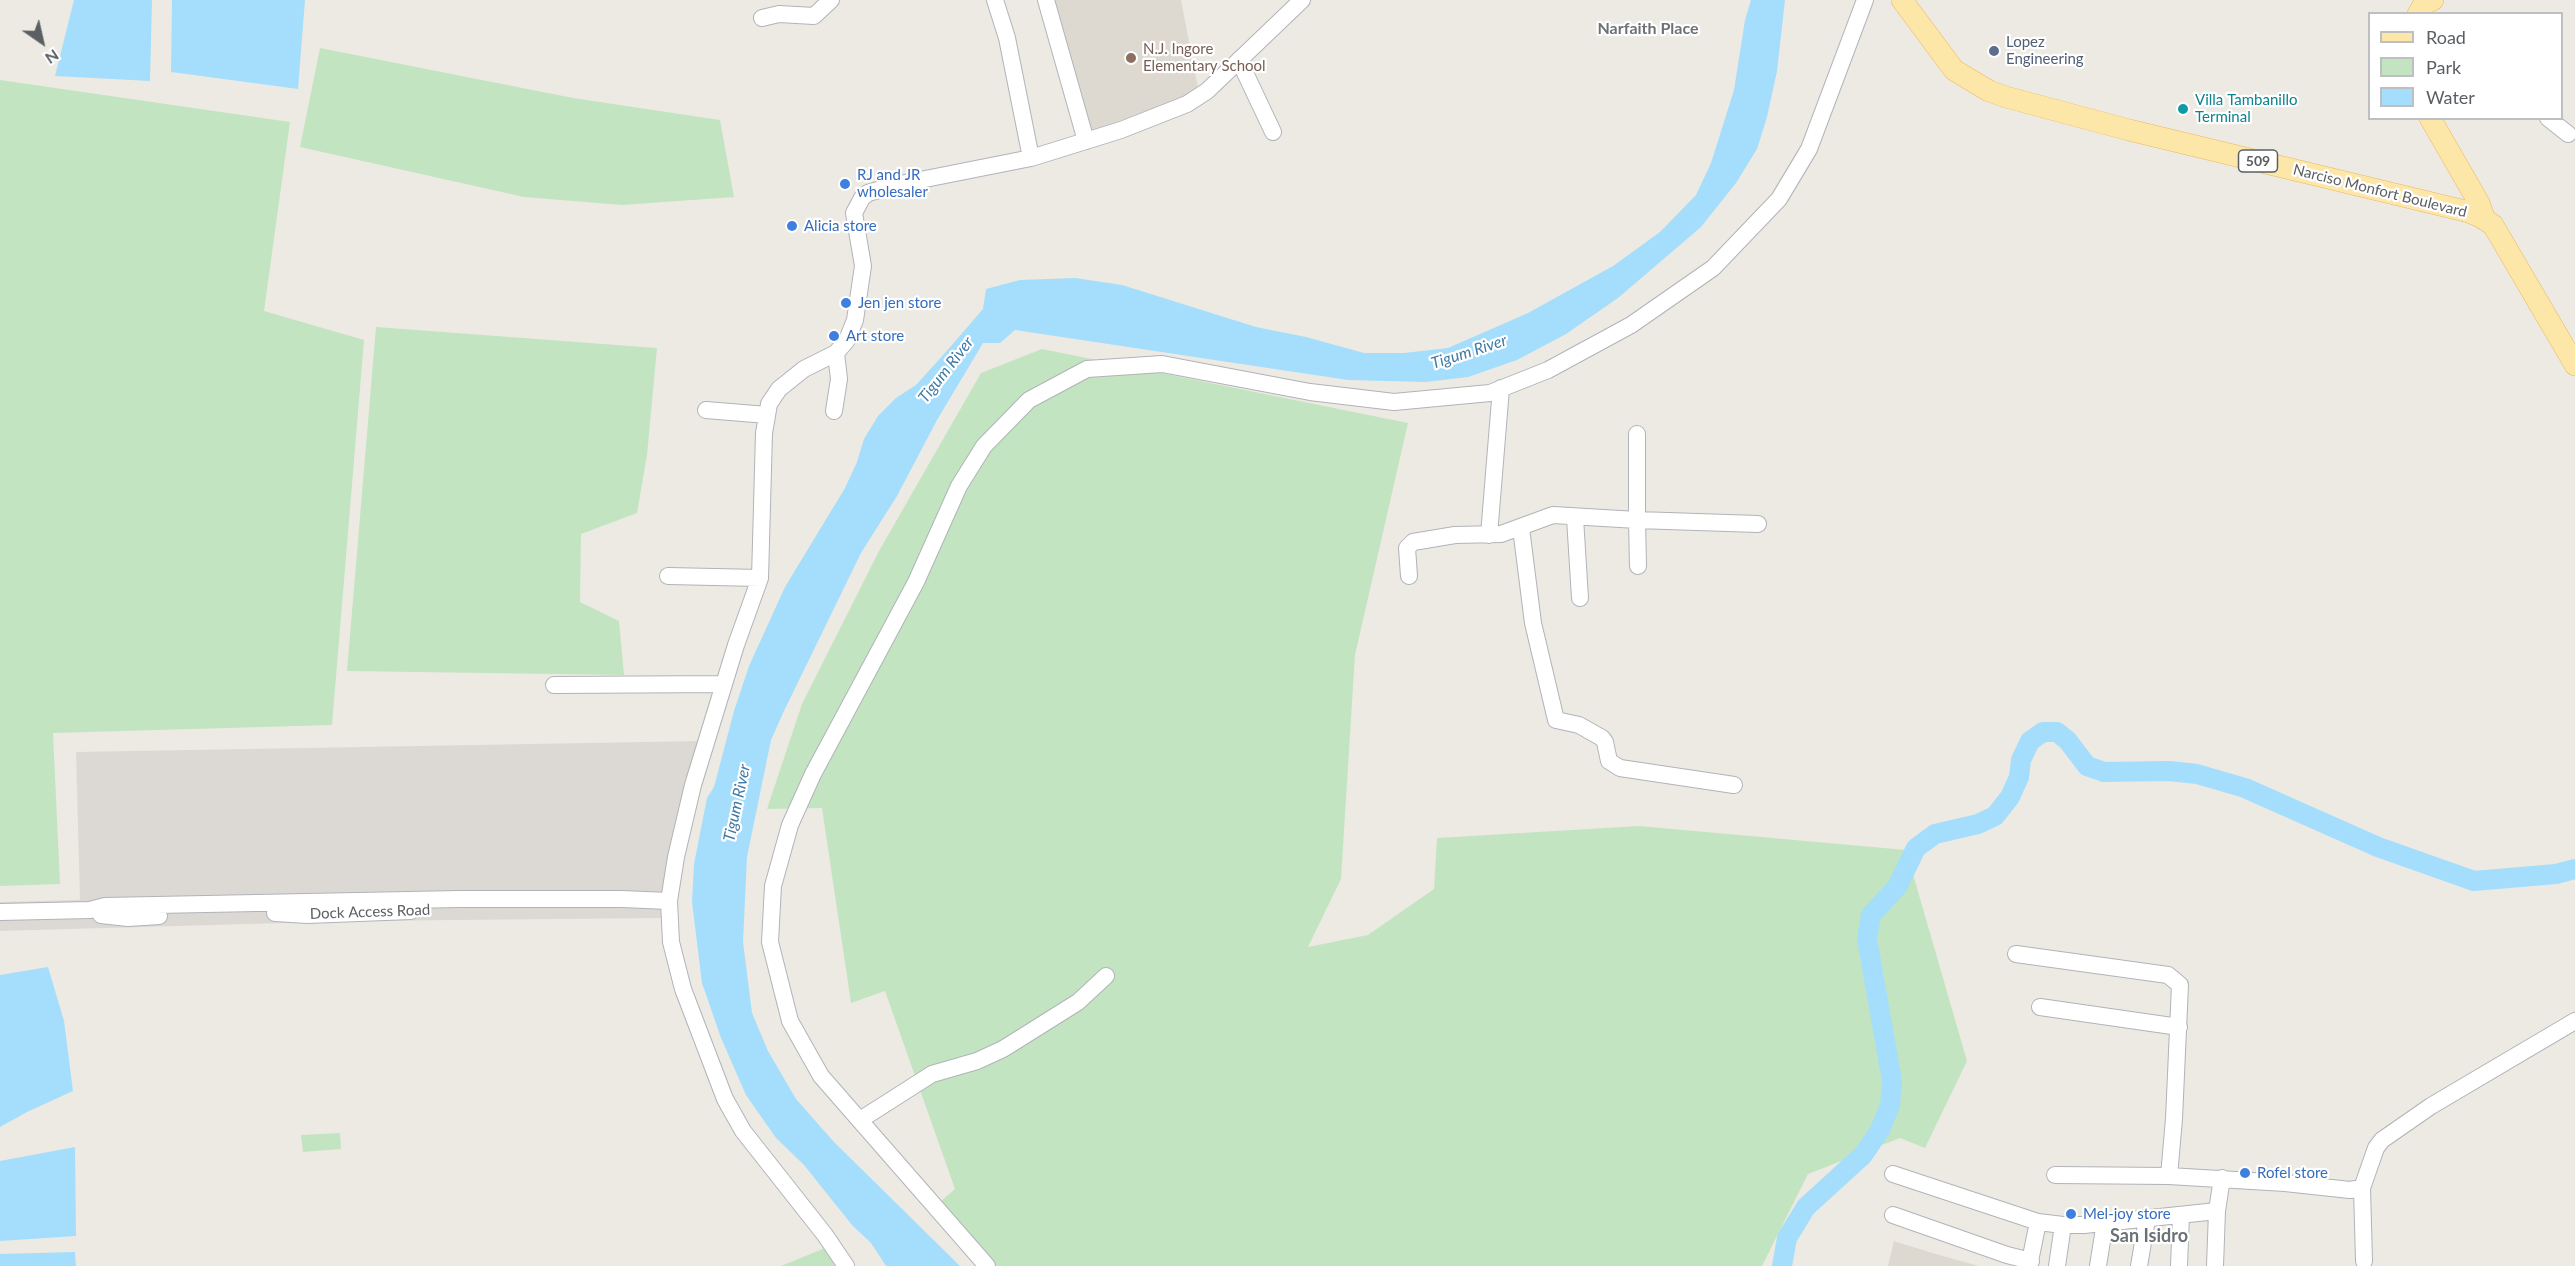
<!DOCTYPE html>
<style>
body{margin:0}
#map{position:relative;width:2575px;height:1266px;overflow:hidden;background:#edeae3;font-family:Lato,sans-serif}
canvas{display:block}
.legend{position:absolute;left:2368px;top:12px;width:195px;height:108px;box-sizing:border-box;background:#fff;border:2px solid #bdbfc1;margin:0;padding:8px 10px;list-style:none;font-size:18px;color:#5b5f63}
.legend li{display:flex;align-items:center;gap:12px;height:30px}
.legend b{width:30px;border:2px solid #bdbfc1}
.north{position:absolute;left:12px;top:12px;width:60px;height:60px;-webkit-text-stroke:4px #fff;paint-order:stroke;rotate:146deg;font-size:16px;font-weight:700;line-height:24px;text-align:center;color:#5b5f63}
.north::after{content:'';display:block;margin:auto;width:21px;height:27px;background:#5b5f63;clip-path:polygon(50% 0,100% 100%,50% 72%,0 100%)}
</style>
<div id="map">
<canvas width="2575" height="1266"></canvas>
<ul class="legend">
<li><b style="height:8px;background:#fce7a8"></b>Road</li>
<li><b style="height:16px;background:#c3e4c0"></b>Park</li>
<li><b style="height:16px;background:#a4defc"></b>Water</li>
</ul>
<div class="north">N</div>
</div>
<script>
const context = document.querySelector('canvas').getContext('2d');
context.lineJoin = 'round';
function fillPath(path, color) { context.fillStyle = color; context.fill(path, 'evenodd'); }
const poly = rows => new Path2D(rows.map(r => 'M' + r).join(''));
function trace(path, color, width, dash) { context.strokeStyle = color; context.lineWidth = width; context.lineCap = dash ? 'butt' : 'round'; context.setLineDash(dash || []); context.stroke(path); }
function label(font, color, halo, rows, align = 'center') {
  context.font = font + ' Lato,sans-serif'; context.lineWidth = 4.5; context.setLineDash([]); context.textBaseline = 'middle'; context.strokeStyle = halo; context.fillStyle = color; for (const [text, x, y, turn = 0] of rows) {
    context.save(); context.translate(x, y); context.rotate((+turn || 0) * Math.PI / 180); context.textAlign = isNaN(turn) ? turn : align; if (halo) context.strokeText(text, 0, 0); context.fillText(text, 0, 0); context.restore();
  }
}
fillPath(poly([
 [701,741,666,878,661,918,354,921,0,931,0,902,80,900,76,752]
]), '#dcd9d5');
fillPath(poly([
 [1054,0,1181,0,1198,88,1186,96,1092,131],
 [1894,1241,1939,1255,1979,1266,1888,1266]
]), '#ddd9d1');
fillPath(poly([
 [320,48,573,98,720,120,734,197,622,205,524,197,300,147],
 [0,80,290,122,264,311,364,340,332,725,53,733,60,884,0,886],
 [376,327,657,348,647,455,637,513,581,534,580,602,619,621,624,675,347,671],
 [1042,349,1408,423,1355,655,1341,879,1308,947,1368,935,1434,889,1437,838,1639,826,1906,850,1967,1061,1925,1148,1900,1138,1808,1174,1762,1266,993,1266,940,1202,955,1189,885,991,851,1003,822,808,767,809,802,704,879,551,981,373],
 [340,1133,341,1149,303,1152,301,1135],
 [825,1248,835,1266,781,1266]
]), '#c3e4c0');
fillPath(poly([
 [74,0,152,0,150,81,55,76],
 [172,0,305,0,298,89,171,72],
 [1751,0,1785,0,1777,71,1767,117,1757,149,1736,183,1701,227,1618,298,1566,334,1517,360,1468,377,1426,382,1348,380,1015,330,1000,343,983,343,937,420,897,496,861,553,783,713,771,740,747,857,743,942,752,1013,768,1051,796,1099,834,1142,960,1266,886,1266,871,1243,852,1225,804,1165,776,1138,746,1095,721,1038,702,983,692,902,694,864,707,798,714,787,734,711,749,666,785,587,845,488,857,462,864,439,878,416,896,398,916,385,945,353,983,309,986,289,1020,280,1075,278,1122,285,1256,327,1306,337,1364,353,1404,353,1448,348,1528,313,1613,266,1660,232,1696,195,1711,163,1734,90,1745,20],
 [48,967,64,1021,73,1091,27,1112,0,1127,0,975],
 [75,1147,76,1236,0,1241,0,1161],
 [75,1252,76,1266,0,1266,0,1254]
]), '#a4defc');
trace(poly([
 [1782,1266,1787,1238,1806,1207,1863,1155,1880,1130,1890,1105,1892,1081,1867,939,1871,915,1897,887,1916,848,1935,834,1978,824,1995,816,2010,797,2019,777,2021,760,2030,741,2043,732,2057,732,2068,741,2087,766,2104,772,2169,771,2197,774,2245,788,2378,847,2474,881,2556,874,2575,869]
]), '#a4defc', 20);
const minor = poly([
 [995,0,1007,38,1031,158],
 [1046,0,1086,141],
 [762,18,779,14,814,16,831,0],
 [1239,60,1273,132],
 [2548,118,2568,134],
 [706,410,767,415],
 [834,411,839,379,836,353],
 [1575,518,1580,598],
 [1521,528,1533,623,1556,720,1579,725,1602,738,1605,742,1609,761,1620,768,1734,785],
 [1489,535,1501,388],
 [1638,566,1637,520,1758,524],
 [668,576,760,578],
 [1409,576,1407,548,1413,542,1455,535,1501,534,1553,515,1637,520,1637,434],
 [554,685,724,684],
 [0,912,90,910,105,906,459,899,622,899,669,901],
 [275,913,307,915,411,911],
 [101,915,128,918,159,916],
 [2016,954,2168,975,2180,985,2174,1119,2169,1176,2285,1183,2350,1190,2362,1188,2376,1148,2382,1140,2431,1106,2575,1021],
 [2040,1007,2179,1027],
 [860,1120,932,1074,977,1061,1003,1049,1078,1002,1106,976],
 [1893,1174,2038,1222,2063,1225,2084,1225,2217,1211],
 [2055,1175,2169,1176],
 [2362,1188,2364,1261],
 [1893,1215,2007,1255,2031,1261],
 [846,1266,825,1235,743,1131,725,1099,683,989,671,942,669,901,676,857,693,785,736,645,760,578,764,433,769,404,779,389,804,369,836,353,847,340,855,320,863,266,854,213,862,198,868,193,895,185,1031,158,1121,130,1187,104,1207,91,1302,0],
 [987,1266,821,1076,790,1021,770,942,773,886,790,825,813,774,916,582,959,486,984,446,1029,400,1087,369,1162,364,1310,392,1394,402,1490,393,1548,370,1631,325,1713,268,1779,199,1809,149,1865,0],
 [2029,1266,2038,1222],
 [2057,1266,2063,1225],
 [2098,1266,2105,1222],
 [2139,1266,2147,1219],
 [2179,1266,2181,1215],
 [2215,1266,2217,1211,2222,1178]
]);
const major = poly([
 [1902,0,1954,70,1989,91,2006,97,2129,130,2469,212,2481,217,2493,225,2575,365],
 [2418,14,2424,4,2433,0],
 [2430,118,2479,203,2485,220]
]);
trace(minor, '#b0b4b8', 18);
trace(major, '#edb75c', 22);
trace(minor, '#fff', 16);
trace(major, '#fce7a8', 21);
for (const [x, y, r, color] of [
 [1994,51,6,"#5c6f8a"],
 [1131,58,6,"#8d6e63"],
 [2183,109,6,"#0f9aa8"],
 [845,184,6,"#3f7fe0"],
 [792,226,6,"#3f7fe0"],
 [846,303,6,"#3f7fe0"],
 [834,336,6,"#3f7fe0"],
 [2245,1173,6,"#3f7fe0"],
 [2071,1214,6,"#3f7fe0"]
]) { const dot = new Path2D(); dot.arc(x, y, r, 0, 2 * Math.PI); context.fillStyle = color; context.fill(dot); trace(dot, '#fff', 2); }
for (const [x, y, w] of [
 [2258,161,39]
]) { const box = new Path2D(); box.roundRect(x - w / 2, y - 11, w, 22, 4.5); context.fillStyle = '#fff'; context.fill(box); trace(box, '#5b5f63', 1.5); }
label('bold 14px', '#5b5f63', null, [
 ["509",2258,161]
]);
label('15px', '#4e5e75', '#fff', [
 ["Lopez",2006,42],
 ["Engineering",2006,59]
], 'left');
label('15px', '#785e54', '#fff', [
 ["N.J. Ingore",1143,49],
 ["Elementary School",1143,66]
], 'left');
label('15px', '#0d838f', '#fff', [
 ["Villa Tambanillo",2195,100],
 ["Terminal",2195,117]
], 'left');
label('15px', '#366cbe', '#fff', [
 ["RJ and JR",857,175],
 ["wholesaler",857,192],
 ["Alicia store",804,226],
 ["Jen jen store",858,303],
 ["Art store",846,336],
 ["Rofel store",2257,1173],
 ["Mel-joy store",2083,1214]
], 'left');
label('15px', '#5b5f63', '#fff', [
 ["Narciso Monfort Boulevard",2380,191,14],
 ["Dock Access Road",370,912,-2]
]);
label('bold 16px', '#6c7175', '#fff', [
 ["Narfaith Place",1648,29]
]);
label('italic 16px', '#3f7aa5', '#fff', [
 ["Tigum River",1469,352,-18],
 ["Tigum River",946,370,-52],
 ["Tigum River",737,803,-78]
]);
label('bold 18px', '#6c7175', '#fff', [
 ["San Isidro",2149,1236]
]);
</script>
